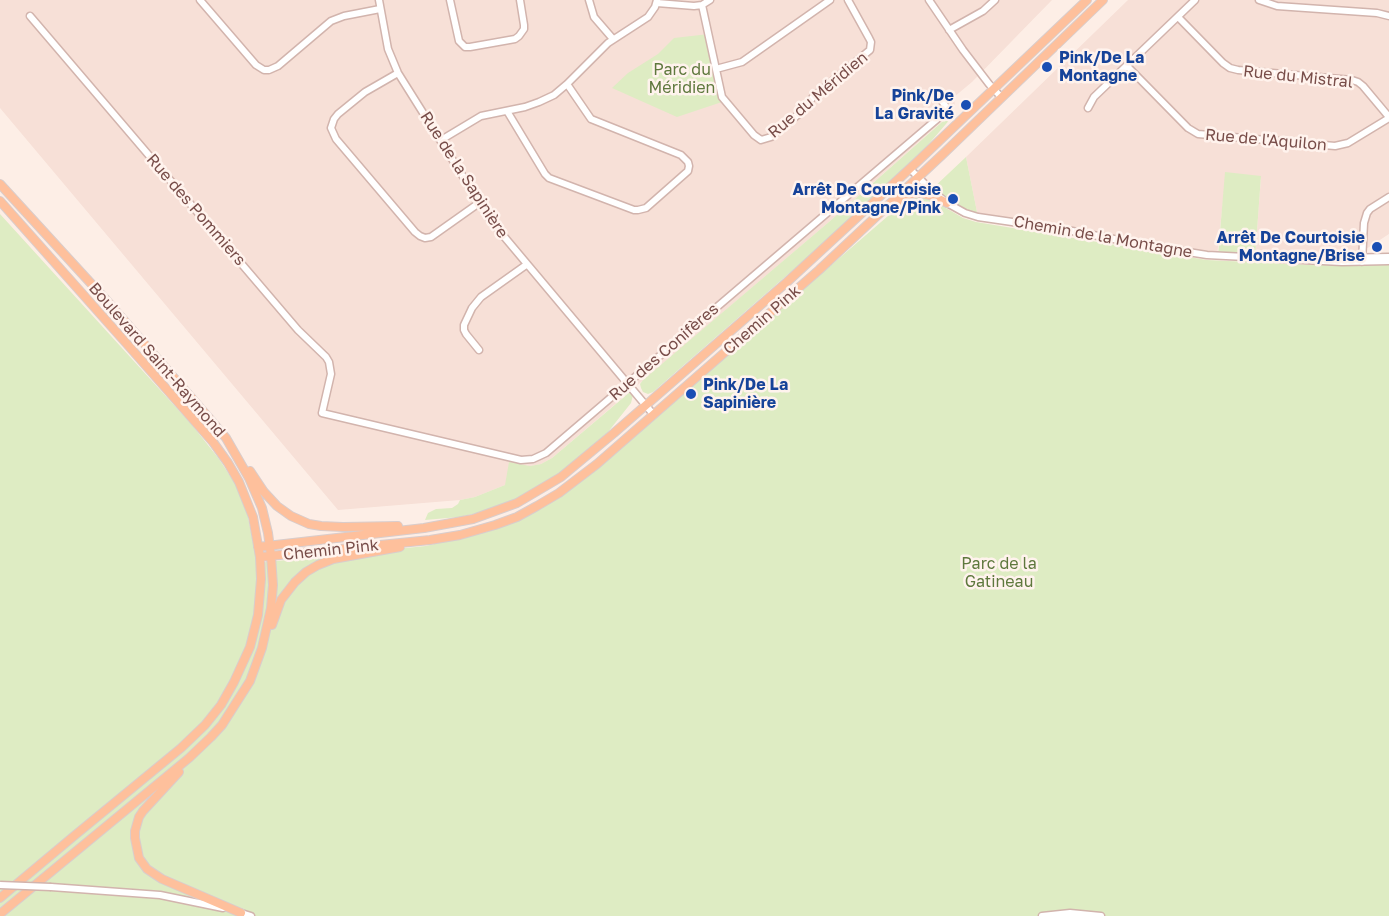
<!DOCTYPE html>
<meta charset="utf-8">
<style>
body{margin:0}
canvas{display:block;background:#fdeee6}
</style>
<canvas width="1389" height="916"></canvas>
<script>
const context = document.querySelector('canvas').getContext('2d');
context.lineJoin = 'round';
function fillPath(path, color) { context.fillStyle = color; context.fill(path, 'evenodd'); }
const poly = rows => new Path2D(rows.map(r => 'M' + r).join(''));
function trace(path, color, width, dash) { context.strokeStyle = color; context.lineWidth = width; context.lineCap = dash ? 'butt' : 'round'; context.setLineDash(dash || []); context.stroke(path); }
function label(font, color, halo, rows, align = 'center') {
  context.font = font + ' "Golos Text",sans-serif'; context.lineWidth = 5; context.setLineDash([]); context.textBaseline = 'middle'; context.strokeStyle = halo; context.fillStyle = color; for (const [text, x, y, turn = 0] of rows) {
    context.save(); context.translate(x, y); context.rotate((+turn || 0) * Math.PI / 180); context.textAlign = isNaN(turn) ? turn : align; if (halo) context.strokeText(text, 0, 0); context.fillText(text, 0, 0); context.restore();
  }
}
fillPath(poly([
 [0,0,1052,0,972,82,954,97,955,107,947,117,830,221,552,458,541,464,530,466,517,464,505,485,475,497,460,500,338,510,0,108],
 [1128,0,1389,0,1389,234,1363,251,1362,257,1312,260,1255,258,1261,177,1226,173,1217,256,978,217,966,157]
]), '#f7e0d7');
fillPath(poly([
 [709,34,725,101,677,117,612,88,628,73,658,54,674,38],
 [951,114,953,115,952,117,927,146,883,188,809,256,653,392,648,394,643,392,641,388,640,384,643,380,830,221],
 [966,157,978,217,965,213,931,190],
 [1225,172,1261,176,1255,258,1218,256],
 [921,197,934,201,963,218,976,222,1207,260,1312,265,1389,265,1389,916,0,916,0,214,192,425,219,459,236,485,247,512,257,563,426,546,487,532,513,523,531,513,575,486,599,466,903,203,912,198],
 [630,392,633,395,631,403,608,432,556,476,524,496,505,504,477,513,459,517,425,520,428,513,436,509,452,508,458,504,460,500,475,497,505,485,509,462,530,466,541,464,552,458]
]), '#deecc3');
const minor = poly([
 [200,0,256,65,264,70,269,70,278,66,331,21,344,16,380,9],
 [379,0,388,49,398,73,491,221,653,414],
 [450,0,459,41,465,47,470,47,515,39,519,36,524,29,524,25,520,0],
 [589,0,594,17,613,39],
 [929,0,963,50,989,84,1001,97],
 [1259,0,1277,6,1377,13,1389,16],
 [657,3,694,6,702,5,710,0],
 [702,5,722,97,754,135,761,140,771,137,800,113,813,97,870,50,871,42,869,38,848,0],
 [30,16,298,330,326,357,329,362,331,374,322,413,521,460,533,459,546,453,943,114,946,107,940,98],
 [1178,17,1223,63,1230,68,1238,70,1352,80,1358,82,1363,86,1389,117],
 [949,30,983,11,995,0],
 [1127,66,1188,128,1198,134,1335,146,1348,143,1389,118],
 [716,69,742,62,830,0],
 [398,73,365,92,338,114,334,119,331,128,336,139,415,232,420,236,425,238,431,237,479,203],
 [1088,108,1094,97,1195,0],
 [507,111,545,174,549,178,634,210,638,210,646,208,688,171,689,166,688,162,681,155,591,119,567,84],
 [441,140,481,116,525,107,539,102,554,95,567,84,608,43,648,17,655,7,657,0],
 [910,169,931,190,947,203,965,213,978,217,1067,230,1150,246,1207,255,1342,262,1389,261],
 [1334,258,1389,257],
 [1362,262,1364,223,1367,213,1370,209,1389,197],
 [479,350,466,334,464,330,464,325,472,308,481,297,526,265],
 [51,887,160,895,223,908],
 [238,912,251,916],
 [1042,916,1070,913,1101,916]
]);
const major = poly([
 [0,184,108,302,209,418,226,438,249,478,262,508,268,533,271,556,273,585,271,608,262,648,250,681,222,725,211,737,189,758,0,914],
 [0,201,127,344,213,442,228,463,239,482,253,517,260,557,261,579,258,615,250,647,234,682,221,705,205,725,181,748,74,836,0,898],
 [897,202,910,194,920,193,933,196,947,203],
 [250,471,264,492,277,506,291,516,309,524,321,526,343,527,398,526],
 [258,547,424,528,473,519,517,503,561,477,614,433,787,282,917,162,1087,0],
 [260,557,430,540,460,535,495,525,517,517,537,506,559,493,597,464,819,270,943,154,1103,0],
 [272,625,281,600,295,582,306,572,318,565,333,559,400,547],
 [179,772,143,811,139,817,135,831,135,838,139,858,147,869,162,879,241,913]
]);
trace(minor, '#d2b4ad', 9);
trace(major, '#d9cdcc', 10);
trace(minor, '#fff', 6);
trace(major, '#fec09c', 8);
const minorBridge = poly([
 [0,885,51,887]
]);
trace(minorBridge, '#d2b4ad', 9, []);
trace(minorBridge, '#fff', 6);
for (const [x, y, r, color] of [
 [1047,67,6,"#1a4fb4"],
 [966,105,6,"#1a4fb4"],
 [953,199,6,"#1a4fb4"],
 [1377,247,6,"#1a4fb4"],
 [691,394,6,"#1a4fb4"]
]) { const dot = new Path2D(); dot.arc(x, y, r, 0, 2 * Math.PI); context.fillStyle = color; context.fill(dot); trace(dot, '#fff3ed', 2); }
label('bold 16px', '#164399', '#fff3ed', [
 ["Pink/De La",1059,58,"left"],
 ["Montagne",1059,76,"left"],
 ["Pink/De",954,96],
 ["La Gravité",954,114],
 ["Arrêt De Courtoisie",941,190],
 ["Montagne/Pink",941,208],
 ["Arrêt De Courtoisie",1365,238],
 ["Montagne/Brise",1365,256],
 ["Pink/De La",703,385,"left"],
 ["Sapinière",703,403,"left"]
], 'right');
label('16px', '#5e783d', '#fff3ed', [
 ["Parc du",682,70],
 ["Méridien",682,88],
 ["Parc de la",999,564],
 ["Gatineau",999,582]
]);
label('16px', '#784d49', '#fff3ed', [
 ["Rue du Mistral",1298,77,6],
 ["Rue du Méridien",818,95,-40],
 ["Rue de l'Aquilon",1266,140,5],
 ["Rue de la Sapinière",464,175,57],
 ["Rue des Pommiers",196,210,49],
 ["Chemin de la Montagne",1103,237,10],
 ["Chemin Pink",762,320,-41],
 ["Rue des Conifères",664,352,-41],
 ["Boulevard Saint-Raymond",157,360,49],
 ["Chemin Pink",331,550,-6]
]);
</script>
